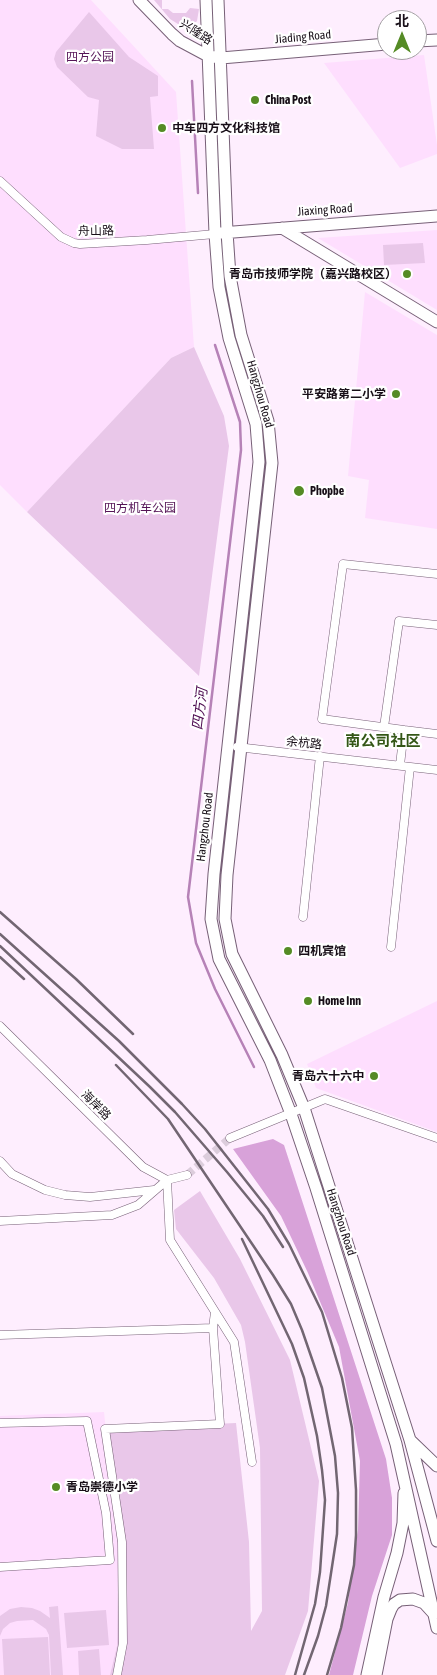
<!DOCTYPE html>
<meta charset="utf-8">
<style>
body{margin:0}
#map{position:relative;width:437px;height:1675px;overflow:hidden;background:#feeefe;font-family:"Asap Condensed","Noto Sans SC",sans-serif}
canvas{display:block}
.north{position:absolute;left:377px;top:10px;width:50px;height:50px;box-sizing:border-box;background:#fff;border:1px solid #a39fa3;border-radius:50%;rotate:0deg;font-size:14px;font-weight:700;line-height:20px;text-align:center;color:#180f18}
.north::after{content:'';display:block;margin:auto;width:18px;height:22px;background:#558b25;clip-path:polygon(50% 0,100% 100%,50% 72%,0 100%)}
</style>
<div id="map">
<canvas width="437" height="1675"></canvas>
<div class="north">北</div>
</div>
<script>
const context = document.querySelector('canvas').getContext('2d');
context.lineJoin = 'round';
function fillPath(path, color) { context.fillStyle = color; context.fill(path, 'evenodd'); }
const poly = rows => new Path2D(rows.map(r => 'M' + r).join(''));
function trace(path, color, width, dash) { context.strokeStyle = color; context.lineWidth = width; context.lineCap = dash ? 'butt' : 'round'; context.setLineDash(dash || []); context.stroke(path); }
function label(font, color, halo, rows, align = 'center') {
  context.font = font + ' "Asap Condensed","Noto Sans SC",sans-serif'; context.lineWidth = 4.5; context.setLineDash([]); context.textBaseline = 'middle'; context.strokeStyle = halo; context.fillStyle = color; for (const [text, x, y, turn = 0] of rows) {
    context.save(); context.translate(x, y); context.rotate((+turn || 0) * Math.PI / 180); context.textAlign = isNaN(turn) ? turn : align; if (halo) context.strokeText(text, 0, 0); context.fillText(text, 0, 0); context.restore();
  }
}
fillPath(poly([
 [0,0,91,0,176,92,194,347,171,358,27,512,0,485],
 [424,55,437,145,437,154,400,168,324,63],
 [437,230,437,310,318,238],
 [365,292,437,335,437,529,365,518,369,480,348,476],
 [437,1001,437,1132,316,1088,307,1064],
 [104,1412,118,1545,117,1646,110,1675,0,1675,0,1416]
]), '#fedefe');
fillPath(poly([
 [154,0,162,0,162,9,168,9,173,13,186,13,190,8,199,9,197,21,193,25,185,26,178,24,170,19],
 [89,12,129,57,158,76,158,96,150,97,154,149,122,149,96,136,99,100,88,97,57,67,54,59,56,52],
 [423,243,425,263,384,265,383,245],
 [194,347,224,416,229,446,199,676,27,512,171,358],
 [200,1191,240,1259,290,1360,319,1481,308,1611,285,1675,110,1675,117,1646,118,1545,105,1429,236,1423,249,1542,251,1631,262,1611,260,1448,245,1342,241,1325,214,1278,176,1229,174,1210],
 [58,1606,63,1675,51,1675,49,1635,46,1629,33,1620,17,1621,10,1623,3,1629,0,1636,0,1616,10,1609,21,1607,32,1608,40,1611,50,1618,49,1607],
 [106,1610,109,1645,67,1648,64,1613],
 [48,1637,50,1675,4,1675,2,1639],
 [99,1649,101,1675,79,1675,78,1651]
]), '#e9c7e9');
fillPath(poly([
 [273,1139,284,1145,386,1459,392,1498,392,1535,372,1596,353,1675,329,1675,348,1603,358,1530,360,1461,339,1347,308,1273,281,1216,233,1149]
]), '#d8a2d9');
trace(poly([
 [192,81,198,193],
 [215,345,240,422,241,450,188,897,196,943,215,989,254,1067]
]), '#b682b7', 2.5);
trace(poly([
 [187,1175,230,1138]
]), '#dccddc', 8, [8, 4]);
const street = poly([
 [0,181,61,237,74,243,80,244,147,240,215,234],
 [384,727,399,621,437,625],
 [404,730,437,734],
 [237,747,437,770],
 [400,765,404,730,322,719,343,564,437,574],
 [303,917,320,756],
 [391,947,410,767],
 [0,1026,143,1167,167,1180,187,1175],
 [230,1138,325,1099,437,1138],
 [0,1161,12,1174,45,1190,65,1195,90,1197,154,1190],
 [167,1180,170,1240,234,1342,252,1462],
 [0,1221,112,1215,138,1205,167,1180],
 [0,1335,213,1328],
 [0,1423,87,1421,106,1513,110,1560,0,1567],
 [117,1675,123,1643,122,1542,105,1429,220,1424,213,1328,215,1312]
]);
const secondary = poly([
 [139,0,172,34,180,41,208,56,221,58,387,44],
 [206,0,215,234,219,287,229,338,256,424,259,462,214,874,211,919,219,959,270,1060,291,1114,316,1188,396,1444,437,1628],
 [218,0,227,232,230,276,241,335,268,421,272,463,227,875,225,919,232,954,282,1055,304,1108,410,1440,437,1541],
 [417,41,437,40],
 [282,228,437,322],
 [221,233,437,216],
 [411,1441,437,1466],
 [367,1675,384,1597,397,1553,403,1523,404,1493],
 [376,1675,387,1619,391,1609,394,1604,400,1600,413,1599,424,1603,434,1614]
]);
trace(street, '#776077', 9);
trace(secondary, '#776077', 13);
trace(street, '#fff', 8);
trace(secondary, '#fff', 11);
trace(poly([
 [0,912,76,979,133,1034],
 [0,934,119,1041,182,1104,205,1129,268,1209,289,1244,322,1312,342,1378,352,1428,356,1490,356,1535,354,1565,341,1628,327,1675],
 [0,946,150,1087,175,1112,227,1172,263,1216,283,1247],
 [0,957,24,979],
 [116,1065,168,1119,273,1275,291,1304,302,1330,322,1388,335,1456,338,1493,337,1534,326,1606,318,1636,304,1675],
 [242,1239,292,1344,304,1378,317,1436,322,1470,325,1500,320,1572,315,1604,295,1675]
]), '#726672', 2.5);
for (const [x, y, r, color] of [
 [255,100,5,"#558b25"],
 [162,128,5,"#558b25"],
 [407,274,5,"#558b25"],
 [396,394,5,"#558b25"],
 [299,491,6,"#558b25"],
 [288,951,5,"#558b25"],
 [308,1001,5,"#558b25"],
 [374,1076,5,"#558b25"],
 [56,1487,5,"#558b25"]
]) { const dot = new Path2D(); dot.arc(x, y, r, 0, 2 * Math.PI); context.fillStyle = color; context.fill(dot); trace(dot, '#fff', 2); }
label('12px', '#180f18', '#fff', [
 ["兴隆路",196,32,32],
 ["Jiading Road",303,37,-5],
 ["Jiaxing Road",325,210,-4],
 ["舟山路",96,231,-1],
 ["Hangzhou Road",260,394,74],
 ["余杭路",304,743,6],
 ["Hangzhou Road",205,827,-83],
 ["海岸路",96,1105,45],
 ["Hangzhou Road",341,1222,72]
]);
label('12px', '#551557', '#fff', [
 ["四方公园",90,57],
 ["四方机车公园",140,508]
]);
label('bold 12px', '#180f18', '#fff', [
 ["China Post",265,100],
 ["中车四方文化科技馆",172,128],
 ["青岛市技师学院（嘉兴路校区）",397,274,"right"],
 ["平安路第二小学",386,394,"right"],
 ["Phopbe",310,491],
 ["四机宾馆",298,951],
 ["Home Inn",318,1001],
 ["青岛六十六中",364,1076,"right"],
 ["青岛崇德小学",66,1487]
], 'left');
label('italic 14px', '#4c0a4f', '#fff', [
 ["四方河",200,709,-83]
]);
label('bold 15px', '#345717', '#fff', [
 ["南公司社区",383,741]
]);
</script>
